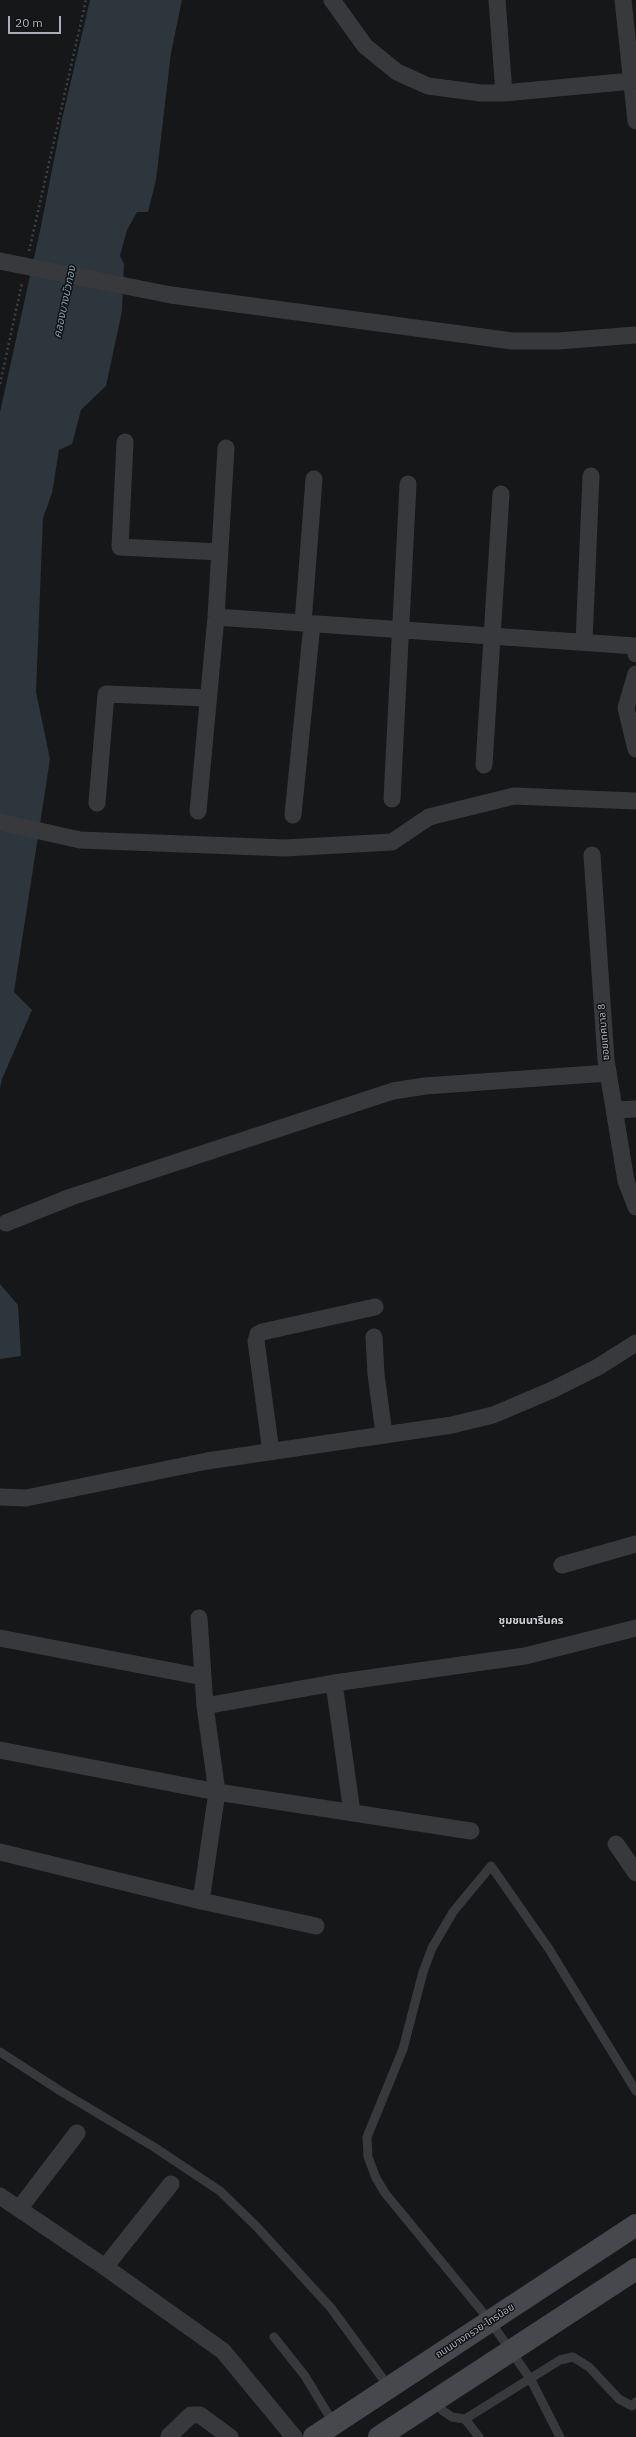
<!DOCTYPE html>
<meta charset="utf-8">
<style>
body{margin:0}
#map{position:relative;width:636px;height:2437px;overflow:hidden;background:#161718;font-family:"IBM Plex Sans",sans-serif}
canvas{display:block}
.scale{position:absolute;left:8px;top:16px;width:53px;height:18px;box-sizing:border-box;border:2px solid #a9afb8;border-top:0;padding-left:5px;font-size:12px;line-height:14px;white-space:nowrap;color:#a9afb8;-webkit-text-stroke:3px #111213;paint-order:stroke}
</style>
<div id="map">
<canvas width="636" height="2437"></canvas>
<div class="scale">20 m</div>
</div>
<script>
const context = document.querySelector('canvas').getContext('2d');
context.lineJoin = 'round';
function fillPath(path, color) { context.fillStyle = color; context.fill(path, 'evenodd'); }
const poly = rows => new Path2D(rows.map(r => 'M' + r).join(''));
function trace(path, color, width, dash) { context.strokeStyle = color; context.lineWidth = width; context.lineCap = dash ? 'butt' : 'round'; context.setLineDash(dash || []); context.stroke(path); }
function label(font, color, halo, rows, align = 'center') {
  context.font = font + ' "IBM Plex Sans","Noto Sans Thai",sans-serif'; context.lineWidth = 3; context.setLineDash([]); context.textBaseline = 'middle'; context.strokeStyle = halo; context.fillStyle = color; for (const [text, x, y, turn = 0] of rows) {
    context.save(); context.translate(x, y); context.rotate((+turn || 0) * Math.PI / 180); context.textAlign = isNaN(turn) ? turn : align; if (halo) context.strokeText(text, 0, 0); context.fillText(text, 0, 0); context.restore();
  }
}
fillPath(poly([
 [90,0,182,0,171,53,156,180,148,212,137,212,127,230,120,256,124,264,122,311,106,386,81,410,72,444,59,450,52,493,43,518,36,692,50,759,14,992,32,1010,2,1079,0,1088,0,412,41,226,62,119],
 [0,1284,18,1305,21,1356,0,1359]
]), '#2d363c');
trace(poly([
 [29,251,86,0],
 [0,384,22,283]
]), '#3e4044', 2.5, [2, 3]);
trace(poly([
 [0,2052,62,2092,154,2147,220,2191,257,2227,331,2308,389,2387],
 [274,2337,305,2376,334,2424],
 [436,2401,443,2411,452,2417,465,2419,560,2360,573,2357,589,2367,619,2399,632,2406,636,2402],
 [465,2419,479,2437],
 [560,2437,531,2380,490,2321,385,2193,376,2178,368,2157,367,2137,403,2049,423,1972,432,1948,453,1912,491,1866,549,1949,636,2091]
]), '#38393d', 9);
trace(poly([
 [332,0,365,46,397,72,428,86,481,93,504,93,632,81],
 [497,0,504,93],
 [623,0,636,121],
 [171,295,512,341,558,341,636,335],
 [125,442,120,547,220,552],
 [216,617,636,646,636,654],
 [303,623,314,479],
 [584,642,591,476],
 [636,674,626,708,636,749],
 [484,765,501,494],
 [392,799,408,484],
 [97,803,106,694,208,698],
 [198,811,216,617,226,448],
 [293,815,312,624],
 [0,822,80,840,285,848,392,842,429,817,514,796,636,801],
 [592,855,606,1060,626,1181,636,1207],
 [614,1110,636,1109],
 [6,1223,71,1197,393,1091,425,1086,608,1073],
 [374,1337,376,1374,384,1434],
 [271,1452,256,1341,258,1334,262,1332,375,1307],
 [0,1497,26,1498,207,1461,452,1425,493,1415,552,1390,598,1367,636,1343],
 [562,1565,636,1544],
 [199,1618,205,1706,217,1792,201,1901],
 [0,1638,203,1677],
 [334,1683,352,1813],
 [205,1706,334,1683,525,1656,636,1628],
 [0,1750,217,1792,471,1831],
 [616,1844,636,1873],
 [0,1852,201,1901,316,1926],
 [0,2196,105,2267,223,2351,294,2437],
 [19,2209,77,2133],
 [105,2267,171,2184],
 [169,2436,191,2415,200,2415,230,2437]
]), '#38393d', 17);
trace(poly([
 [314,2437,636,2225],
 [379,2437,636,2269]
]), '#46484d', 22);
trace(poly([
 [0,261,171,295]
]), '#38393d', 17);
label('10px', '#a9afb8', '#111213', [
 ["ซอยเทศบาล 8",604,1032,-95],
 ["ถนนบางกรวย-ไทรน้อย",475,2331,-33]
]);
label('italic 11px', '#829fb1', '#111213', [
 ["คลองบางบัวทอง",65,302,-78]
]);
label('bold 11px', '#cacdd4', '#111213', [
 ["ชุมชนนารีนคร",531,1621]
]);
</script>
